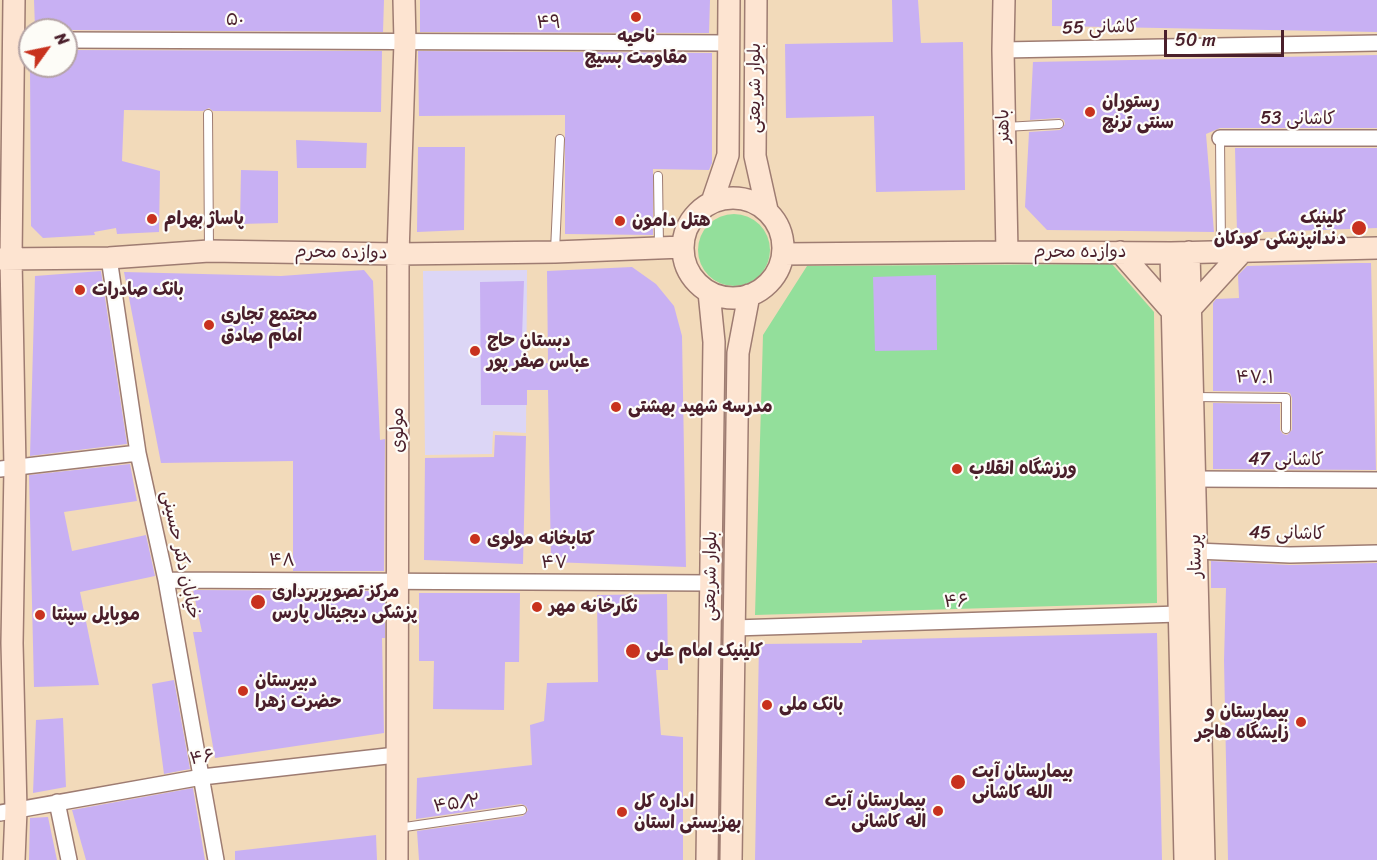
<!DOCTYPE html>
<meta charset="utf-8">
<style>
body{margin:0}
#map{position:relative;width:1377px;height:860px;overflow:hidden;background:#f2daba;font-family:Sriracha,sans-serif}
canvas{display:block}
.north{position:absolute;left:18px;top:18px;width:60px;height:60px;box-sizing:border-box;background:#fdfcf7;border:2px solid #b5a4a5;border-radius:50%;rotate:57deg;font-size:16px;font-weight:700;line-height:24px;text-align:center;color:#4a1f2b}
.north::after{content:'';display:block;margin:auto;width:21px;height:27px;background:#c8321e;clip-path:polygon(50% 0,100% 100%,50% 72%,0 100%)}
.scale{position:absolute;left:1164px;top:30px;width:120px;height:27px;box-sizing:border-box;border:3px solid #4a1f2b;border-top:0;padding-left:8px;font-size:18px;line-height:21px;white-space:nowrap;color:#4a1f2b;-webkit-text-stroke:4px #fdfcf7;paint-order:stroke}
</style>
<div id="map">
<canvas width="1377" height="860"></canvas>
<div class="north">N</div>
<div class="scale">50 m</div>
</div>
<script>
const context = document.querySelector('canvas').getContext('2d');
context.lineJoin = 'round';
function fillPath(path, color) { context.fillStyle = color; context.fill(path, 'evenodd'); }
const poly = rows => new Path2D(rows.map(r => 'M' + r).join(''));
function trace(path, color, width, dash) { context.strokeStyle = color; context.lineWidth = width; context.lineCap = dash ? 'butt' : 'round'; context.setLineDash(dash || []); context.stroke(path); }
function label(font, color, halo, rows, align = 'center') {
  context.font = font + ' Sriracha,"Playpen Sans Arabic",sans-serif'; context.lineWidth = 4.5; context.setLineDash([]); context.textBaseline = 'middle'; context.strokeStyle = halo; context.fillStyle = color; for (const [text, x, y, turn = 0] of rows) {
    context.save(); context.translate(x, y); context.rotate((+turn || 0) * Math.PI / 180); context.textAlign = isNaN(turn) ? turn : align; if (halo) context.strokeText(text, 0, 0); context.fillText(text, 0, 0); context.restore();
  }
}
fillPath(poly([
 [527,270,526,433,493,431,492,454,425,455,423,271]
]), '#dcd6f6');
fillPath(poly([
 '698 250a36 36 0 1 1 72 0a36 36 0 1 1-72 0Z',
 [1112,264,1154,312,1157,603,755,615,763,335,807,266]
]), '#93df9b');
fillPath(poly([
 [34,0,384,0,383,32,66,30,66,28,35,28],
 [420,0,710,0,709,33,420,32],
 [892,0,918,0,921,43,963,42,965,190,876,192,874,116,786,118,785,44,893,42],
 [1052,0,1377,0,1377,32,1052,26],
 [66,50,382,51,381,112,213,111,209,108,203,111,124,110,122,161,160,171,159,232,117,234,116,228,94,232,95,235,43,238,31,226,30,66,66,66],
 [418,51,712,53,712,163,709,170,653,169,653,235,565,234,565,115,419,116],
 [1377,55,1377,128,1220,128,1206,134,1214,232,1047,230,1025,207,1029,132,1060,130,1065,124,1064,120,1059,118,1030,120,1033,62],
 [296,140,367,143,366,168,297,168],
 [418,147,465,147,464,230,417,232],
 [1235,148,1377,148,1377,228,1237,233],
 [241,170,278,171,278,223,240,224],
 [1356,263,1371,263,1376,470,1213,469,1213,403,1280,404,1280,430,1283,434,1287,435,1292,430,1292,398,1290,393,1286,392,1213,391,1213,303,1216,299,1239,298,1238,275,1247,266],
 [632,267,656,284,674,306,682,336,686,567,551,562,548,390,527,390,527,405,481,405,480,282,524,281,521,364,548,363,547,271],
 [364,270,373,281,380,440,385,439,384,571,293,571,293,461,161,463,124,272,281,276],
 [101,271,127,444,30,456,35,276],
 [936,275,937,350,875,351,873,277],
 [495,435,526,436,523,564,424,560,425,458,494,457],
 [130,464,137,501,64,512,72,551,146,535,155,576,80,592,99,685,34,687,29,475],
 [1211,561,1290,565,1377,563,1377,860,1228,860,1224,660,1226,588,1211,588],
 [193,590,385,591,385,638,382,638,384,733,215,758,193,632,202,632],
 [419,593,520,593,519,662,505,662,504,710,433,709,434,661,419,661],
 [667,594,668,670,656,670,661,735,683,737,683,860,419,860,417,831,523,816,528,810,526,806,521,804,416,819,417,778,532,765,530,725,544,721,547,683,598,682,597,595],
 [1157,633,1162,860,755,860,759,644,862,643,862,640],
 [174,680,190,769,164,774,152,684],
 [63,718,66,787,33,793,36,720],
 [193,788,205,860,86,860,72,810],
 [48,817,57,860,29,860,30,818],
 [376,835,377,860,235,860,235,851]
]), '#c8b0f3');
const lane = poly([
 [208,114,209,250],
 [1005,127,1059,124],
 [1220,138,1221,249],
 [658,176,659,246],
 [555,251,560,139],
 [1194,397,1286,398,1286,429],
 [398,828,522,810]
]);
const street = poly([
 [14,40,30,40],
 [66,40,728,43],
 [1003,50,1377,43],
 [1220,138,1377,138],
 [109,258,138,453,166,580,216,860],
 [0,469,138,453],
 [1194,479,1377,480],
 [1196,551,1290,555,1377,553],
 [166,580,711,583],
 [734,628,1179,614],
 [57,802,69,860],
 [0,813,202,777,396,755]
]);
const secondary = poly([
 [14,0,11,259,15,468,12,643,16,810,14,860],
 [756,0,755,156,767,210],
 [1004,0,1003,50,1007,252],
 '683 248a50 50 0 1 1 100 0a50 50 0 1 1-100 0Z',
 [712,202,728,155,729,0],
 [1120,252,1171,310],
 [1189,252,1204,860],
 [1171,253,1185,860],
 [783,254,1007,252,1171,253,1377,248],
 [0,259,109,258,209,251,398,254,555,252,683,247],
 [1191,308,1244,250],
 [397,860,398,254,405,42,404,0],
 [707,860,714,342,709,292],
 [731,860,738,353,749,295]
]);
trace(lane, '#9e7c72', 10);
trace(street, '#9e7c72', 18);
trace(secondary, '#9e7c72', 24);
trace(lane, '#fff', 8);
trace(street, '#fff', 15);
trace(secondary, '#fde4d1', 21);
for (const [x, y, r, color] of [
 [636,17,6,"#c8321e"],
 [1090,112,6,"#c8321e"],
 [152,219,6,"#c8321e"],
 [620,221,6,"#c8321e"],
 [1359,228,8,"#c8321e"],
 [80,290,6,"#c8321e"],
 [209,325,6,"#c8321e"],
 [475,351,6,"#c8321e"],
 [616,407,6,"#c8321e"],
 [957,469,6,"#c8321e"],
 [475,539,6,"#c8321e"],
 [258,602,8,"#c8321e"],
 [537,607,6,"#c8321e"],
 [40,615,6,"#c8321e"],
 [633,651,8,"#c8321e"],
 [243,691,6,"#c8321e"],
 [767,705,6,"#c8321e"],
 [1301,722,6,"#c8321e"],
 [958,782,8,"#c8321e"],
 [938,811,6,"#c8321e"],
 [622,812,6,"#c8321e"]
]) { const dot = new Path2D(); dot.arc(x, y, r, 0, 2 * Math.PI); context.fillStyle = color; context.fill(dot); trace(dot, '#fdfcf7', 2); }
label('18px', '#4a1f2b', '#fdfcf7', [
 ["۵۰",235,20],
 ["۴۹",549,23],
 ["کاشانی 55",1100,28,-1],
 ["بلوار شریعتی",755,88,-90],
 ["کاشانی 53",1298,119],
 ["باهنر",1004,126,-91],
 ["دوازده محرم",1080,252],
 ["دوازده محرم",341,253,1],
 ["۴۷.۱",1255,378,1],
 ["مولوی",398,430,-90],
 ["کاشانی 47",1286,460],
 ["کاشانی 45",1287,534,1],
 ["خیابان دکتر حسینی",180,555,78],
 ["پرستار",1196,556,-91],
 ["۴۸",282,561,1],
 ["۴۷",554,563],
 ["بلوار شریعتی",711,576,-89],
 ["۴۶",956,602,-2],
 ["۴۶",202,758,-8],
 ["۴۵/۲",457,804,-8]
]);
label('bold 18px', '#4a1f2b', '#fdfcf7', [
 ["ناحیه",636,37,"center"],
 ["مقاومت بسیج",636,58,"center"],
 ["رستوران",1102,102],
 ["سنتی ترنج",1102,123],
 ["کلینیک",1346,218,"right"],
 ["دندانپزشکی کودکان",1346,239,"right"],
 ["پاساژ بهرام",164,219],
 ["هتل دامون",632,221],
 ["بانک صادرات",92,290],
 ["مجتمع تجاری",221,315],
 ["امام صادق",221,336],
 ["دبستان حاج",487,341],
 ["عباس صفر پور",487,362],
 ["مدرسه شهید بهشتی",628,407],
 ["ورزشگاه انقلاب",969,469],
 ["کتابخانه مولوی",487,539],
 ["مرکز تصویربرداری",272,592],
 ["پزشکی دیجیتال پارس",272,613],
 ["نگارخانه مهر",549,607],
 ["موبایل سپنتا",52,615],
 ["کلینیک امام علی",646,651],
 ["دبیرستان",255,681],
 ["حضرت زهرا",255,702],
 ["بانک ملی",779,705],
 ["بیمارستان و",1289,712,"right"],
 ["زایشگاه هاجر",1289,733,"right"],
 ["بیمارستان آیت",972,772],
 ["الله کاشانی",972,793],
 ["بیمارستان آیت",926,801,"right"],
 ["اله کاشانی",926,822,"right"],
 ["اداره کل",634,802],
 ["بهزیستی استان",634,823]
], 'left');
</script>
